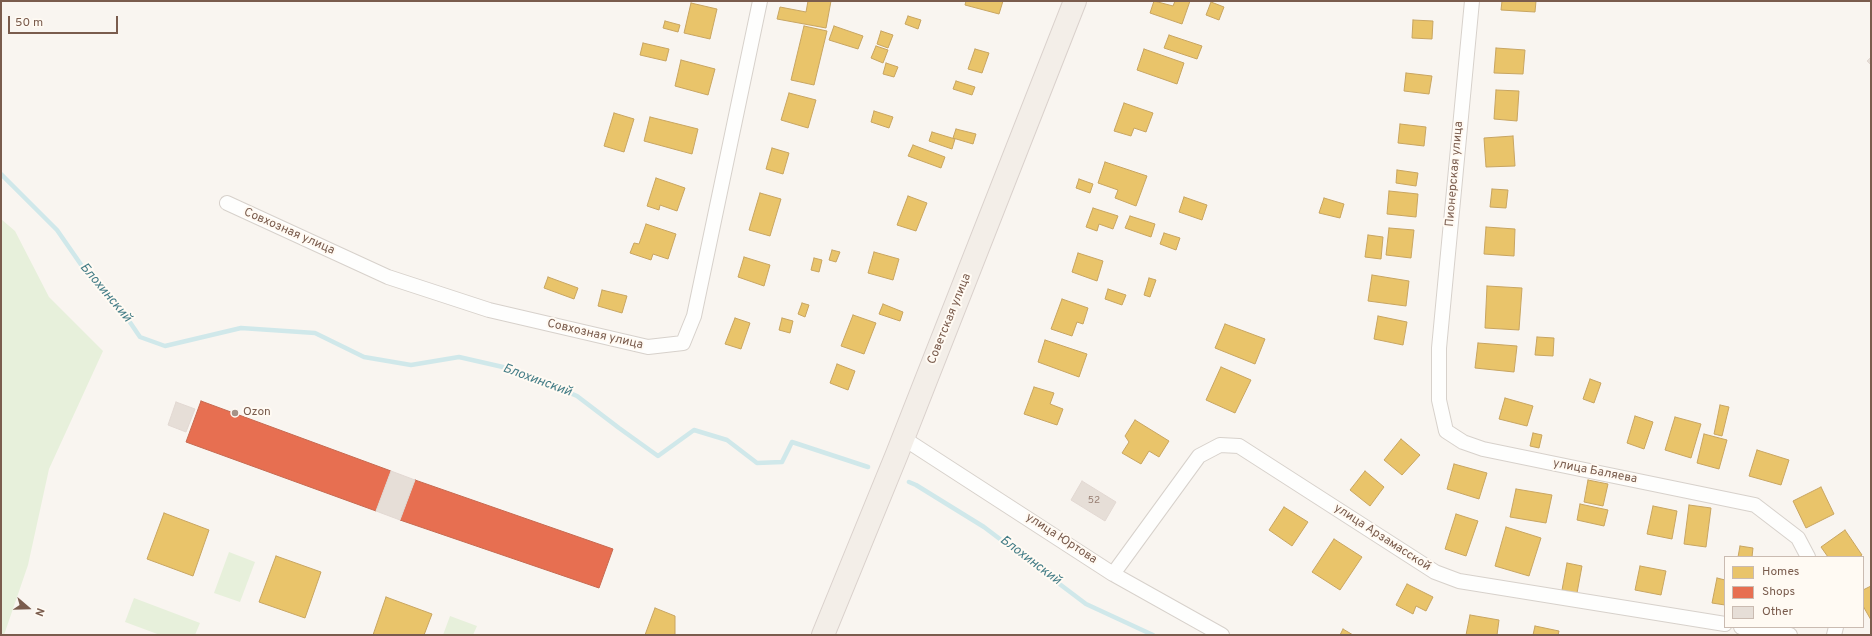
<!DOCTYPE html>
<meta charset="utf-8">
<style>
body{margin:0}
#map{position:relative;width:1872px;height:636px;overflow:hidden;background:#f9f5f0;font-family:Overpass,sans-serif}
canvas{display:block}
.frame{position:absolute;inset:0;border:2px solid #7a5c4d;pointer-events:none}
.legend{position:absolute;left:1724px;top:556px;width:140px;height:72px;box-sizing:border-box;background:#fffaf3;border:1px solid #cabbb1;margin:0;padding:5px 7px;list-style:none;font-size:12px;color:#7a5c4d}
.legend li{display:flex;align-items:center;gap:8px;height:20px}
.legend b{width:20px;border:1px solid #cabbb1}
.north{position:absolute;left:8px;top:588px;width:40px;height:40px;-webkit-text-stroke:3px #fffaf3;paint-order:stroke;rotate:110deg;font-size:11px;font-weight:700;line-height:16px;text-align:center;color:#7a5c4d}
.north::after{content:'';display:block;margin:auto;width:14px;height:18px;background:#7a5c4d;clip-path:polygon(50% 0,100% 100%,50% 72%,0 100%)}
.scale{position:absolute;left:8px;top:16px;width:110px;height:18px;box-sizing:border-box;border:2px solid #7a5c4d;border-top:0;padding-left:5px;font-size:12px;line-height:14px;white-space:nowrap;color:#7a5c4d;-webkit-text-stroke:3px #fffaf3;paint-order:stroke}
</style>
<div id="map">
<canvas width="1872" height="636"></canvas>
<div class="frame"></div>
<ul class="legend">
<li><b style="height:11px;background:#e9c46a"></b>Homes</li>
<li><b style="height:11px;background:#e76f51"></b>Shops</li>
<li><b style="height:11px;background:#e6ded7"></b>Other</li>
</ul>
<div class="north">N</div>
<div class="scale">50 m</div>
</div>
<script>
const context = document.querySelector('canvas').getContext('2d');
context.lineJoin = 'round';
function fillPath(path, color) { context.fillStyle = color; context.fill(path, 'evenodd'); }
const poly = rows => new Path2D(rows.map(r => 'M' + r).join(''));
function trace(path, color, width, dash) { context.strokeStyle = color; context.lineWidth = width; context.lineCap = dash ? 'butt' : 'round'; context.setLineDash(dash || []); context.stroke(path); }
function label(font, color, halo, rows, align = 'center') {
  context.font = font + ' Overpass,sans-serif'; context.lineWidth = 4; context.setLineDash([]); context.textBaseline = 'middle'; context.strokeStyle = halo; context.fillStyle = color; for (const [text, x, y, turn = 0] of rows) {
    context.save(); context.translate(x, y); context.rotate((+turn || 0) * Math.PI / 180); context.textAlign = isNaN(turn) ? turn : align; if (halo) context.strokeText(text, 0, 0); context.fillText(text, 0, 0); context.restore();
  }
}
fillPath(poly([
 [1,219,15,231,49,297,103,351,49,469,28,565,4,635,1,635],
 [229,552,255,562,240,602,214,593],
 [134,598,200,623,195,635,160,635,125,622],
 [450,616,477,626,473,635,443,635]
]), '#e7f0db');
const homes = poly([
 [808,1,831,1,826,28,777,19,780,7,806,12,808,1],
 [966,1,1003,1,999,14,965,5,966,1],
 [1154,1,1173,6,1175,1,1190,1,1182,24,1150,13,1154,1],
 [1502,1,1536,1,1535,12,1501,10,1502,1],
 [1211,2,1224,7,1219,20,1206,15,1211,2],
 [691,3,717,9,710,39,684,33,691,3],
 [908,16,921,20,918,29,905,24,908,16],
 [1413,20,1433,21,1432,39,1412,38,1413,20],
 [665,21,680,25,678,32,663,28,665,21],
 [804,26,827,31,814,85,791,80,804,26],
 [834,26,863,36,858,49,829,40,834,26],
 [881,31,893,35,888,48,877,44,881,31],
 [1169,35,1202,46,1197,59,1164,48,1169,35],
 [643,43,669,49,666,61,640,55,643,43],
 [876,46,888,50,883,63,871,58,876,46],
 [1496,48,1525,50,1523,74,1494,73,1496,48],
 [975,49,989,53,982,73,968,69,975,49],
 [1144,49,1184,63,1177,84,1137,70,1144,49],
 [681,60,715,69,708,95,675,86,681,60],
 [886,63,898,67,894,77,883,74,886,63],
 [1406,73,1432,76,1429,94,1404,91,1406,73],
 [956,81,975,87,972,95,953,89,956,81],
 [1496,90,1519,91,1517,121,1494,119,1496,90],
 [789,93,816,100,808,128,781,120,789,93],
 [1124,103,1153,113,1146,132,1134,128,1131,136,1114,131,1124,103],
 [874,111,893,117,889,128,871,122,874,111],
 [614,113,634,119,624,152,604,146,614,113],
 [650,117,698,129,692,154,644,141,650,117],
 [1400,124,1426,127,1424,146,1398,143,1400,124],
 [956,129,976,134,973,144,953,138,956,129],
 [932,132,955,139,952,149,929,141,932,132],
 [1513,136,1515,166,1486,167,1484,138,1513,136],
 [913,145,945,157,941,168,908,156,913,145],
 [772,148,789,153,783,174,766,169,772,148],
 [1105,162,1147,176,1136,206,1115,198,1118,190,1098,183,1105,162],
 [1397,170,1418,173,1416,186,1396,183,1397,170],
 [656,178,685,188,677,211,660,205,659,210,647,206,656,178],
 [1079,179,1093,184,1090,193,1076,188,1079,179],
 [1492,189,1508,190,1506,208,1490,207,1492,189],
 [1389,191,1418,194,1416,217,1387,214,1389,191],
 [760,193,781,199,770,236,749,230,760,193],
 [908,196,927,203,916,231,897,225,908,196],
 [1184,197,1207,205,1202,220,1179,212,1184,197],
 [1324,198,1344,204,1340,218,1319,213,1324,198],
 [1093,208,1118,216,1113,229,1099,224,1097,231,1086,227,1093,208],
 [1130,216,1155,224,1151,237,1125,228,1130,216],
 [646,224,676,234,668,259,653,254,651,260,630,253,634,243,639,244,646,224],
 [1486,227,1515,229,1514,256,1484,254,1486,227],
 [1389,228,1414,230,1411,258,1386,255,1389,228],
 [1164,233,1180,238,1176,250,1160,244,1164,233],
 [1368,235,1383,237,1381,259,1365,257,1368,235],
 [832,250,840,252,836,262,829,260,832,250],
 [874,252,899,259,893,280,868,273,874,252],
 [1078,253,1103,261,1097,281,1072,272,1078,253],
 [744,257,770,265,764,286,738,277,744,257],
 [814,258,822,260,819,272,811,270,814,258],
 [1372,275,1409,281,1406,306,1368,301,1372,275],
 [548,277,578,288,574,299,544,288,548,277],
 [1149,278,1156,280,1150,297,1144,295,1149,278],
 [1487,286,1522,288,1519,330,1485,328,1487,286],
 [1108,289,1126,295,1122,305,1105,299,1108,289],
 [602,290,627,296,622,313,598,306,602,290],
 [1062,299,1088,308,1083,324,1077,322,1072,336,1051,329,1062,299],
 [802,303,809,305,805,317,798,314,802,303],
 [883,304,903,312,900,321,879,314,883,304],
 [853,315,876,323,864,354,841,346,853,315],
 [1378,316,1407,322,1403,345,1374,339,1378,316],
 [735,318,750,323,741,349,725,344,735,318],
 [782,318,793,321,790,333,779,330,782,318],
 [1225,324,1265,339,1255,364,1215,348,1225,324],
 [1537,337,1554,338,1553,356,1535,355,1537,337],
 [1045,340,1087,354,1079,377,1038,362,1045,340],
 [1478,343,1517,346,1514,372,1475,368,1478,343],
 [837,364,855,371,848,390,830,383,837,364],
 [1221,367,1251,380,1235,413,1206,400,1221,367],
 [1590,379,1601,383,1594,403,1583,399,1590,379],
 [1034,387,1054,393,1050,404,1063,409,1057,425,1024,414,1034,387],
 [1505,398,1533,406,1527,426,1499,419,1505,398],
 [1720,405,1729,407,1722,436,1714,434,1720,405],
 [1635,416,1653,422,1644,449,1627,443,1635,416],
 [1675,417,1701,424,1691,458,1665,450,1675,417],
 [1135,420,1169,441,1159,457,1149,451,1141,464,1122,453,1129,442,1125,436,1135,420],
 [1533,433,1542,435,1539,448,1530,446,1533,433],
 [1704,434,1727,440,1719,469,1697,463,1704,434],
 [1401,439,1420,455,1402,475,1384,460,1401,439],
 [1757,450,1789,460,1781,485,1749,476,1757,450],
 [1454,464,1487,473,1479,499,1447,489,1454,464],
 [1365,471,1384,487,1370,506,1350,490,1365,471],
 [1588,480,1608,484,1603,506,1584,502,1588,480],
 [1821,487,1834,514,1806,528,1793,501,1821,487],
 [1516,489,1552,495,1546,523,1510,517,1516,489],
 [1580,504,1608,510,1604,526,1577,520,1580,504],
 [1689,505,1711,508,1706,547,1684,544,1689,505],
 [1653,506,1677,511,1672,539,1647,534,1653,506],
 [1284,507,1308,522,1292,546,1269,530,1284,507],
 [164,513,209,530,193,576,147,559,164,513],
 [1456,514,1478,521,1466,556,1445,549,1456,514],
 [1506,527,1541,538,1529,576,1495,566,1506,527],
 [1845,530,1862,555,1859,557,1828,557,1821,547,1845,530],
 [1334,539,1362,557,1340,590,1312,572,1334,539],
 [1740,546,1753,548,1752,557,1738,557,1740,546],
 [276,556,321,572,305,618,259,602,276,556],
 [1567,563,1582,566,1577,593,1562,590,1567,563],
 [1640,566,1666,571,1661,595,1635,590,1640,566],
 [1717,578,1725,580,1725,605,1712,603,1717,578],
 [1407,584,1433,597,1426,611,1416,606,1413,614,1396,605,1407,584],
 [1871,586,1871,620,1863,606,1863,590,1871,586],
 [386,597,432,614,424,635,373,635,386,597],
 [655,608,675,616,675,635,645,635,655,608],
 [1470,615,1499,620,1497,635,1466,635,1470,615],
 [1535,626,1559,631,1558,635,1533,635,1535,626],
 [1343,629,1353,635,1340,635,1343,629]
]);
fillPath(homes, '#e9c46a');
trace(homes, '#c8a561', 1);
const shops = poly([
 [201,401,391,471,376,511,186,442,201,401],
 [415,480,613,549,599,588,400,520,415,480]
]);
fillPath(shops, '#e76f51');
trace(shops, '#c66950', 1);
trace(poly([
 [1,174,57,230,91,279,125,315,140,337,165,346,241,328,315,333,364,357,411,365,459,357,516,370,577,396,619,428,658,456,694,430,727,440,757,463,782,462,792,442,868,467],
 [909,482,916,485,984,527,1086,604,1153,635]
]), '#d0e8ea', 4.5);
const building = poly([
 [1871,57,1871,65,1867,61,1871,57],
 [176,402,195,409,186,432,168,425,176,402],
 [391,471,415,480,400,520,376,511,391,471],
 [1082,481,1116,502,1105,521,1071,500,1082,481]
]);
fillPath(building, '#e6ded7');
trace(building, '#e2d8d2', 1);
const minor = poly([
 [1472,1,1439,348,1439,400,1446,431,1463,442,1483,449,1755,505,1798,538,1808,557],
 [227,203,388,277,489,310,648,347,683,343,694,316,760,1],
 [903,438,1113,574,1222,635],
 [1113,574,1199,456,1220,445,1239,446,1435,572,1459,581,1725,624],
 [1741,627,1790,635],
 [1834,635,1836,627]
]);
const primary = poly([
 [823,635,897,454,1075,1]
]);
trace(minor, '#d7d1cb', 16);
trace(primary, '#dad1cc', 24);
trace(minor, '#fefefd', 14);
trace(primary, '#f3eee8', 22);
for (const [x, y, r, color] of [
 [235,413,4,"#a69286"]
]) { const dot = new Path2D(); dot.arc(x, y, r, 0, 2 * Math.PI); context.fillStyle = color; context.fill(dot); trace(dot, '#fffaf3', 1.5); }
label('10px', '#977e72', null, [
 ["52",1094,501]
]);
label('12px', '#7a5c4d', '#fffaf3', [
 ["Пионерская улица",1455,174,-85],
 ["Совхозная улица",289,232,24],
 ["Советская улица",950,319,-68],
 ["Совхозная улица",595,335,13],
 ["улица Баляева",1595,472,11],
 ["улица Арзамасской",1382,538,33],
 ["улица Юртова",1061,539,33]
]);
label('12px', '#7a5c4d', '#fffaf3', [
 ["Ozon",243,413]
], 'left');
label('italic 13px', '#437c86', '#fffaf3', [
 ["Блохинский",105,293,50],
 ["Блохинский",537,381,20],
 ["Блохинский",1030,561,37]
]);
</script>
